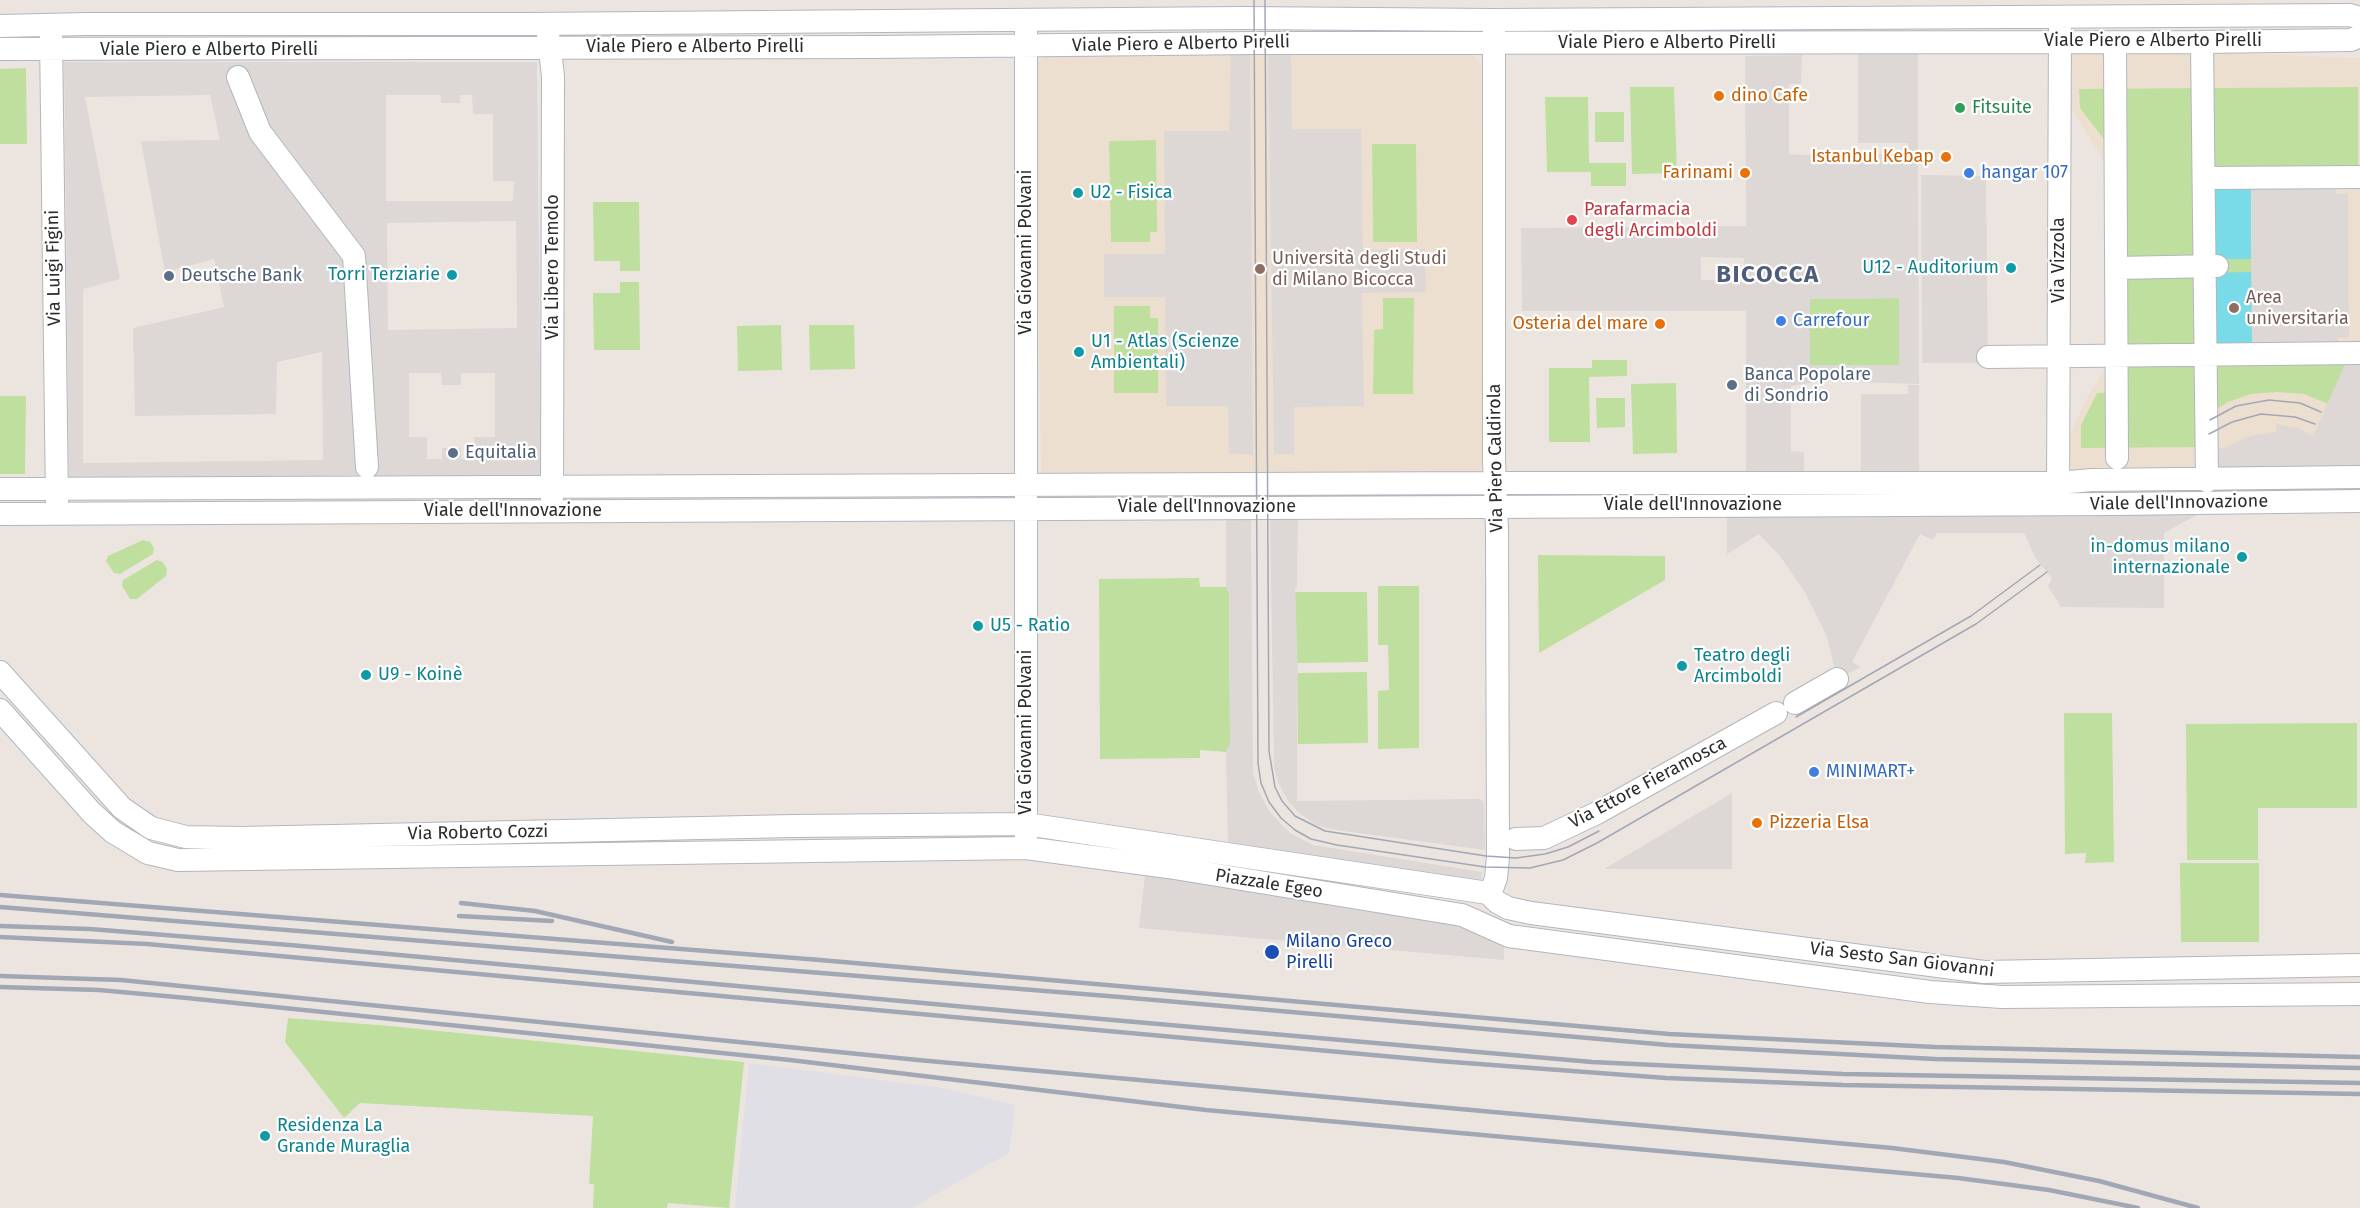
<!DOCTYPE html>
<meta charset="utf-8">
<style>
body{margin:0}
canvas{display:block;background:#ece5df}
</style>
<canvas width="2360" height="1208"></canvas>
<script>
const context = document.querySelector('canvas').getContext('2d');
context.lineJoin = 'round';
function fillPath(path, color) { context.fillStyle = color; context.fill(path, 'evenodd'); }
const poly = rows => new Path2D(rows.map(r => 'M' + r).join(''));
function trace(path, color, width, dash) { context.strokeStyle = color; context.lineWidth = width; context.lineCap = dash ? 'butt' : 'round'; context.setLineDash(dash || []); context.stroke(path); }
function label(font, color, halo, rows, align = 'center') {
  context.font = font + ' "Fira Sans",sans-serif'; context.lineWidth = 4.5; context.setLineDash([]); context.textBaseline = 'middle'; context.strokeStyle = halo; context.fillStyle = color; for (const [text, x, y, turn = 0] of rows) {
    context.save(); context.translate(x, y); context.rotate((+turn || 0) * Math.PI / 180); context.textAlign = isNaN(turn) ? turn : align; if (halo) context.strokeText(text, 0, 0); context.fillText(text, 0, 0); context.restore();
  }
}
fillPath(poly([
 [749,1063,943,1088,1015,1105,1009,1153,912,1208,735,1208]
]), '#e0dfe6');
fillPath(poly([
 [2117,49,2360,58,2360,471,2207,473,2069,470,2065,444,2089,394,2107,367,2105,163,2070,106,2070,52],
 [1471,52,1481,65,1482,473,1041,475,1035,62,1051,54]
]), '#eddfd0');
fillPath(poly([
 [26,68,27,144,0,144,0,69],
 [1630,87,1674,87,1677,173,1632,174],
 [2358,87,2358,177,2251,178,2252,355,2350,353,2328,404,2304,394,2277,392,2251,394,2228,402,2206,416,2207,447,2081,448,2081,425,2097,393,2116,392,2106,142,2080,108,2079,89],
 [1545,97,1588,97,1589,163,1626,163,1626,186,1591,186,1591,172,1547,172],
 [1595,112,1624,112,1624,142,1595,142],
 [1156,140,1157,232,1150,232,1150,242,1111,242,1109,141],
 [1372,144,1416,144,1417,242,1373,242],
 [593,202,639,202,640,271,620,271,620,261,594,261],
 [620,282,639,282,640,350,594,350,593,293,620,293],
 [1383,298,1414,298,1413,394,1373,394,1374,330,1383,329],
 [1899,298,1899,365,1809,366,1810,299],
 [1114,306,1150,306,1150,318,1158,318,1158,393,1114,393],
 [781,325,782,370,738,371,737,326],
 [854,325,855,369,810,370,809,325],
 [1592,360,1627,360,1627,376,1589,377,1590,442,1549,442,1549,368,1592,368],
 [1676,383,1677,453,1633,454,1631,384],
 [0,396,26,396,25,474,0,474],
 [1596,398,1625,398,1625,427,1597,428],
 [143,540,150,542,154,548,153,554,120,574,114,573,106,561,108,556],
 [1538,555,1665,556,1665,580,1539,653],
 [157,560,163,562,167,569,166,576,137,599,130,599,122,586,123,580],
 [1199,578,1200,587,1226,587,1229,593,1230,744,1226,752,1200,750,1200,758,1100,759,1099,579],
 [1378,586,1419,586,1419,748,1378,749,1378,691,1389,690,1388,645,1378,645],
 [1295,592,1367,592,1368,662,1297,663],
 [1367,672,1368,743,1298,744,1298,673],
 [2064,713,2112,713,2114,862,2085,863,2086,853,2065,854],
 [2357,723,2357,808,2258,808,2258,860,2187,860,2186,724],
 [2180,863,2259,863,2259,942,2181,942],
 [288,1018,390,1026,744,1062,729,1208,668,1203,667,1208,593,1208,594,1184,589,1184,593,1116,360,1103,344,1118,285,1042]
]), '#bfdf9f');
fillPath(poly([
 [1291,52,1292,129,1361,129,1363,250,1425,249,1426,292,1362,293,1364,406,1294,407,1294,454,1274,454,1268,53],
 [1231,53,1250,53,1253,455,1238,453,1229,455,1228,406,1166,406,1165,297,1104,297,1104,254,1165,254,1164,131,1229,131],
 [1858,54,1918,54,1918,152,1908,152,1908,143,1858,143],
 [1802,55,1801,84,1789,84,1789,154,1820,156,1858,154,1918,154,1919,384,1824,381,1791,386,1791,451,1804,452,1804,471,1746,472,1746,311,1522,311,1521,228,1746,226,1745,56],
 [1701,257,1744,258,1744,280,1701,280],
 [1899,298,1899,365,1810,365,1810,299],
 [64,62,537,62,541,475,69,477],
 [210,95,220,140,141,141,165,272,214,259,224,307,133,328,135,416,276,414,277,362,322,352,323,460,83,463,83,289,120,279,85,97],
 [386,95,441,95,441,103,460,103,460,95,472,95,473,114,493,114,493,181,514,181,513,201,386,201],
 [516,221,517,328,388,330,387,223],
 [409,373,441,373,442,385,461,385,461,373,495,373,495,437,474,437,474,459,461,459,461,448,442,448,442,459,427,459,427,437,409,437],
 [1921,175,1986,176,1988,363,1922,363],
 [2336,177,2336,194,2348,194,2349,337,2338,338,2338,354,2252,355,2251,178],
 [2350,353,2360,353,2360,471,2207,473,2207,447,2225,448,2249,436,2276,432,2276,424,2298,428,2313,436],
 [1908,385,1919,385,1919,476,1861,476,1861,394,1908,394],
 [1727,513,2199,514,2164,533,2164,608,2061,607,2048,586,2052,578,2036,559,2024,533,1937,533,1933,540,1920,534,1852,662,1861,667,1837,679,1827,637,1806,594,1780,556,1759,534,1727,554],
 [1298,515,1297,586,1295,590,1298,673,1297,801,1480,799,1484,803,1485,850,1336,830,1316,825,1299,813,1288,801,1279,784,1274,768,1270,517],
 [1226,516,1251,516,1253,773,1259,792,1270,812,1290,833,1313,845,1482,872,1481,882,1228,846,1226,752,1230,744,1229,593,1226,587],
 [1732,793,1732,869,1604,869],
 [1145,875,1469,924,1504,940,1504,960,1139,928]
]), '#ddd8d6');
fillPath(poly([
 [2251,184,2251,259,2208,259,2207,185],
 [2251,272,2252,346,2210,348,2209,273]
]), '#79dbe8');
const minor = poly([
 [0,26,86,24,527,24,1241,18,1494,20,2350,15,2360,18],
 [1026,31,1026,838],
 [548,34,553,76,552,502],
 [51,35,57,503],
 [2115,42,2117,458],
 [2202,42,2207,481],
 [0,49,875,47,1254,43,2202,42,2351,40,2360,36],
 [238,77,260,132,354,256,367,467],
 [2204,178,2360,177],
 [2116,268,2217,266],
 [1988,357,2360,353],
 [0,489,1495,483,2058,483,2092,480,2360,477],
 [2058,496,2060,25],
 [0,514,2114,504,2360,501],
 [0,672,122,808,151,828,186,837,241,838,793,826,1026,824,1488,893],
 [1795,703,1837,679],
 [0,710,92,813,113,832,148,853,178,860,1026,848,1168,867,1462,915,1509,936,1930,992,2002,997,2360,994],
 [1516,839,1544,838,1597,813,1776,713],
 [1488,893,1497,902,1508,908,1531,913,1984,972,2360,965],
 [1488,893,1492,889,1496,878,1498,857,1497,530,1494,461,1494,30]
]);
trace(minor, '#b2b6be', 24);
trace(minor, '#fff', 22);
trace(poly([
 [1254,0,1258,763,1261,783,1269,802,1281,818,1295,830,1311,839,1337,845,1485,867,1530,868,1563,860,1597,843,1976,624,2047,572],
 [1265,0,1269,751,1275,787,1282,801,1295,816,1325,831,1486,856,1516,858,1545,854,1568,847,1599,831],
 [2210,420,2236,406,2269,400,2300,403,2321,412],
 [2209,434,2232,422,2261,414,2295,417,2315,424],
 [1796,717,1971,616,2040,565]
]), '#a2a7b5', 1.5);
trace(poly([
 [0,895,820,960,1669,1034,1935,1047,2360,1057],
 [461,903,535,911,672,942],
 [0,907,1120,997,1668,1045,1935,1059,2360,1068],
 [459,916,552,921],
 [0,926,90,929,290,945,1010,1011,1592,1062,1843,1074,2360,1083],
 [0,937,147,944,1439,1061,1666,1078,1843,1085,2360,1094],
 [0,976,121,980,918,1060,1892,1148,2004,1162,2099,1181,2198,1208],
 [0,987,99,990,187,998,790,1060,1206,1110,1958,1178,2049,1190,2138,1208]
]), '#a2a7b5', 4.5);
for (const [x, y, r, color] of [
 [1719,96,6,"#e8710a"],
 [1960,108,6,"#2e9e5b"],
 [1946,157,6,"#e8710a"],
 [1745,173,6,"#e8710a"],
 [1969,173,6,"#3f7fe0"],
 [1078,193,6,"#0f9aa8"],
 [1572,220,6,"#e0444e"],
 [2011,268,6,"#0f9aa8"],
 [1260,269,6,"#8d6e63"],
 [452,275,6,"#0f9aa8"],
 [169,276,6,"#5c6f8a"],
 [2234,308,6,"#8d6e63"],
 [1781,321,6,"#3f7fe0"],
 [1660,324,6,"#e8710a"],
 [1079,352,6,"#0f9aa8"],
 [1732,385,6,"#5c6f8a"],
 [453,453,6,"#5c6f8a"],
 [2242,557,6,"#0f9aa8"],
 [978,626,6,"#0f9aa8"],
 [1682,666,6,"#0f9aa8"],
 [366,675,6,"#0f9aa8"],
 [1814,772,6,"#3f7fe0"],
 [1757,823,6,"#e8710a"],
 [1272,952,8,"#1a4fb4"],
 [265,1136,6,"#0f9aa8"]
]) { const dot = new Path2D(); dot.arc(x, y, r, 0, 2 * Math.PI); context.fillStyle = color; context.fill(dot); trace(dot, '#fff', 2); }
label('18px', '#2c2c2c', '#fff', [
 ["Viale Piero e Alberto Pirelli",2153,41],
 ["Viale Piero e Alberto Pirelli",1667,43],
 ["Viale Piero e Alberto Pirelli",1181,44,-1],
 ["Viale Piero e Alberto Pirelli",695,47],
 ["Viale Piero e Alberto Pirelli",209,50],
 ["Via Giovanni Polvani",1026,252,-90],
 ["Via Vizzola",2059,260,-90],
 ["Via Libero Temolo",553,267,-90],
 ["Via Luigi Figini",54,268,-91],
 ["Via Piero Caldirola",1496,458,-91],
 ["Viale dell'Innovazione",2179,503,-1],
 ["Viale dell'Innovazione",1693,505],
 ["Viale dell'Innovazione",1207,507],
 ["Viale dell'Innovazione",513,511],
 ["Via Giovanni Polvani",1026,732,-90],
 ["Via Ettore Fieramosca",1648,783,-28],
 ["Via Roberto Cozzi",478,833,-1],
 ["Piazzale Egeo",1269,884,9],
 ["Via Sesto San Giovanni",1902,960,7]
]);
label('18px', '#c56008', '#fff', [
 ["dino Cafe",1731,96,"left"],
 ["Istanbul Kebap",1934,157],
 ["Farinami",1733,173],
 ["Osteria del mare",1648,324],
 ["Pizzeria Elsa",1769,823,"left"]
], 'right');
label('18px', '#27864d', '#fff', [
 ["Fitsuite",1972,108]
], 'left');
label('18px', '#366cbe', '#fff', [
 ["hangar 107",1981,173],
 ["Carrefour",1793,321],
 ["MINIMART+",1826,772]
], 'left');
label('18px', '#0d838f', '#fff', [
 ["U2 - Fisica",1090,193],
 ["U12 - Auditorium",1999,268,"right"],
 ["Torri Terziarie",440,275,"right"],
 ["U1 - Atlas (Scienze",1091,342],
 ["Ambientali)",1091,363],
 ["in-domus milano",2230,547,"right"],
 ["internazionale",2230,568,"right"],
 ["U5 - Ratio",990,626],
 ["Teatro degli",1694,656],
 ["Arcimboldi",1694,677],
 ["U9 - Koinè",378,675],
 ["Residenza La",277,1126],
 ["Grande Muraglia",277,1147]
], 'left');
label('18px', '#be3a42', '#fff', [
 ["Parafarmacia",1584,210],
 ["degli Arcimboldi",1584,231]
], 'left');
label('18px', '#785e54', '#fff', [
 ["Università degli Studi",1272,259],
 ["di Milano Bicocca",1272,280],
 ["Area",2246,298],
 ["universitaria",2246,319]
], 'left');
label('18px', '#4e5e75', '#fff', [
 ["Deutsche Bank",181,276],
 ["Banca Popolare",1744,375],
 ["di Sondrio",1744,396],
 ["Equitalia",465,453]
], 'left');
label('18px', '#164399', '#fff', [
 ["Milano Greco",1286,942],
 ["Pirelli",1286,963]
], 'left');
context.letterSpacing = '1.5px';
label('bold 24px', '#4e5d7a', '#fff', [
 ["BICOCCA",1768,275]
]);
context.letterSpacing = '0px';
</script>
